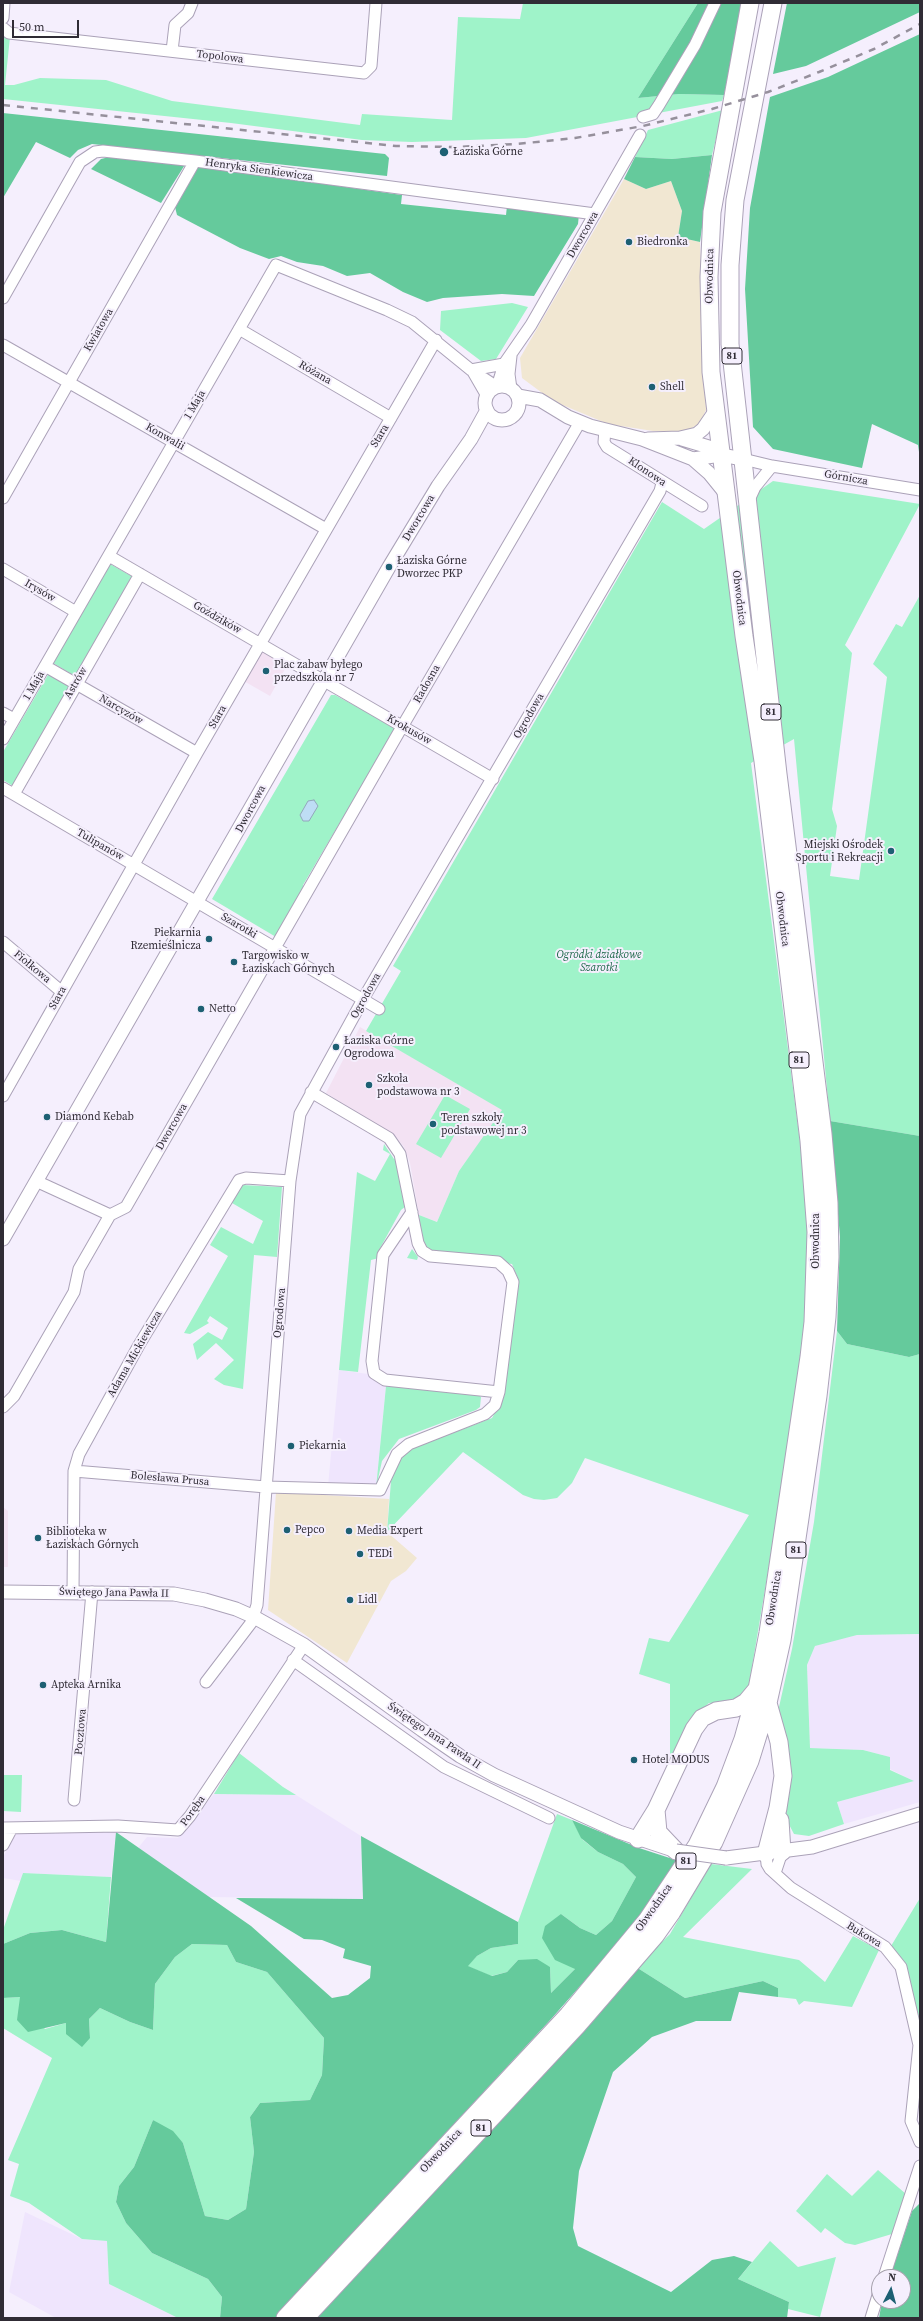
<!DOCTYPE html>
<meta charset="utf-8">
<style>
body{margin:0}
#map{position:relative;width:923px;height:2321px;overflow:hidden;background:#f5effd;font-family:"Source Serif 4",serif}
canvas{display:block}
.frame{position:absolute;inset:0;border:4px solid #302c35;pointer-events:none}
.north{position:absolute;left:871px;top:2269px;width:40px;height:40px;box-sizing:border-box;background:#f5effd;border:1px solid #a6a1ad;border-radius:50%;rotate:6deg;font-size:11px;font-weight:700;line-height:16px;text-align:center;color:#302c35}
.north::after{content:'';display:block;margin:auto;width:14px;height:18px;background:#1d6073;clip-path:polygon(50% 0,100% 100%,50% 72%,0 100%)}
.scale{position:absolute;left:12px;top:20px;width:67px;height:18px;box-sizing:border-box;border:2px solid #302c35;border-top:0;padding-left:5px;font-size:12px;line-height:14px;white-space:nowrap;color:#302c35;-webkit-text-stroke:3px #f5effd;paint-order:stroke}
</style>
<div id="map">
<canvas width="923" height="2321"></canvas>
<div class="frame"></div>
<div class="north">N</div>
<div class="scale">50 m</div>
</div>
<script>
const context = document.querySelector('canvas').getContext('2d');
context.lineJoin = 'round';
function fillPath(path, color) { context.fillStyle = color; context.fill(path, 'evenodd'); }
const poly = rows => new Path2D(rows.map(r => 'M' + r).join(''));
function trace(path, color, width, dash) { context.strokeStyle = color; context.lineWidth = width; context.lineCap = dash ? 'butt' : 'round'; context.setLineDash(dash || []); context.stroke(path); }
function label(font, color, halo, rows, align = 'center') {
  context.font = font + ' "Source Serif 4",serif'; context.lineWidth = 4; context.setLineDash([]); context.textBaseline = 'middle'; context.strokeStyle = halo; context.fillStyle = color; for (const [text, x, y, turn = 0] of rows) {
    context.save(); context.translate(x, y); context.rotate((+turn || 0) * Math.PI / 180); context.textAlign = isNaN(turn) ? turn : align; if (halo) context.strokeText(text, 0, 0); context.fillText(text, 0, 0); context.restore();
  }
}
fillPath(poly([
 [624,179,646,189,671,181,682,211,678,237,700,242,706,410,700,423,687,431,653,431,608,424,553,401,522,378,520,358],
 [276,1492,389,1499,387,1532,417,1558,406,1571,391,1581,347,1663,268,1610]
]), '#f1e7d2');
fillPath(poly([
 [339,1370,368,1374,375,1381,386,1386,376,1488,328,1486],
 [920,1634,920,1802,844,1824,837,1802,913,1781,890,1769,890,1757,863,1750,810,1748,807,1665,815,1646,833,1640,857,1635],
 [214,1794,296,1795,361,1836,363,1899,209,1897,138,1848,147,1837,178,1838],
 [116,1832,111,1877,23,1873,21,1881,3,1878,3,1857,16,1834],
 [25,2212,82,2239,107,2241,109,2284,178,2318,56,2318,9,2292]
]), '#efe5fd');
fillPath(poly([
 [261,646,289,662,270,696,242,680],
 [360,1027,503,1110,459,1171,437,1222,419,1215,410,1163,404,1147,397,1138,326,1093],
 [3,1507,8,1511,8,1567,4,1567,4,1581]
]), '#f3e2f3');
fillPath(poly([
 [523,3,698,3,638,98,679,94,724,95,722,101,526,138,412,142,362,140,231,123,3,99,3,26,10,37,5,85,14,85,40,78,106,80,172,101,360,125,362,114,452,120,458,17,520,19],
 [723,110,712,155,672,159,635,157,648,130],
 [512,303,528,307,496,359,481,361,440,330,441,311],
 [773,481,920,504,845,645,852,653,832,809,837,826,830,876,859,880,887,677,873,664,896,624,902,627,920,595,920,1136,830,1121,794,739,751,763,804,1173,810,1281,798,1392,748,1691,732,1702,709,1703,697,1714,670,1763,670,1684,639,1674,649,1638,669,1642,749,1515,585,1458,572,1483,557,1498,544,1500,534,1499,523,1495,463,1452,387,1532,391,1481,400,1459,411,1449,492,1418,504,1397,519,1281,512,1264,428,1253,422,1243,419,1215,437,1222,459,1171,502,1110,366,1031,401,971,393,966,662,502,704,529],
 [110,564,133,577,75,676,53,663],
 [49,673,71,686,13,786,3,780,3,752],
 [331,695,335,695,394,727,395,731,347,816,342,819,303,885,304,891,276,937,212,899],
 [445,1095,470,1109,441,1158,416,1144],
 [384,1144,394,1159,396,1158,406,1206,401,1210,378,1252,379,1258,371,1260,358,1372,339,1370,357,1172,375,1181,390,1154,383,1150],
 [242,1185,282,1187,277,1257,254,1255,243,1389,224,1385,214,1379,234,1360,216,1343,197,1360,193,1344,208,1332,222,1340,228,1328,210,1316,207,1321,209,1323,190,1334,184,1333,228,1256,210,1245,221,1227,253,1244,263,1221,232,1203],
 [412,1249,418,1257,417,1260,407,1258],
 [837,1331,847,1344,909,1357,920,1354,920,1634,857,1635,815,1646,807,1665,810,1748,863,1750,890,1757,890,1770,914,1781,837,1802,844,1824,809,1836,794,1834,784,1815,777,1716,792,1649,814,1522],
 [386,1386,476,1393,481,1397,480,1407,476,1410,399,1439,382,1461,376,1488],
 [239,1753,283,1787,296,1795,214,1794],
 [3,1775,22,1775,21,1812,3,1811],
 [557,1814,572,1820,583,1840,598,1852,623,1864,636,1877,612,1921,596,1935,580,1928,561,1914,575,1969,551,1993,550,1967,518,1960,507,1972,491,1976,467,1966,477,1956,491,1948,518,1944,518,1922],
 [711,1864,752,1869,683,1937,799,1960,825,1982,853,1936,879,1950,852,2007,804,2001,799,2005,796,1999,778,1997,778,1988,763,1981,685,1998,636,1967,670,1934],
 [23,1873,111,1877,106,1942,62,1930,30,1933,3,1944,3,1930],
 [920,1898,920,2026,907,1970,891,1946],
 [192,1944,227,1945,236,1962,267,1972,324,2038,322,2075,310,2100,260,2103,250,2117,254,2152,246,2209,228,2220,205,2216,183,2143,153,2120,134,2167,119,2186,116,2202,126,2223,152,2253,208,2279,222,2297,220,2318,178,2318,109,2284,107,2241,82,2239,29,2203,10,2196,19,2164,8,2160,52,2058,3,2028,3,1998,20,1997,45,2029,66,2023,90,2038,89,2019,100,2008,130,2022,153,2030,155,1984,175,1957],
 [878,2170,906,2194,892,2234,855,2245,845,2243,825,2228,821,2233,796,2211,827,2174,852,2196],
 [770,2241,798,2267,836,2257,820,2317,788,2309,789,2302,738,2279]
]), '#9ff3c9');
fillPath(poly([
 [698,3,743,3,724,95,679,94,638,98],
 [787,3,920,3,920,12,806,66,773,74],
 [920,34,920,459,918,445,872,424,862,468,773,449,753,427,745,289,750,208,770,97,828,77],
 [3,113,385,154,389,158,387,176,92,144,78,150,70,158,36,142,3,198],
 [712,155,700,242,678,237,682,211,671,181,646,189,624,179,635,157,672,159],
 [109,157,186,163,161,203,91,169,101,159],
 [197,166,402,195,401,204,506,215,507,206,533,212,579,214,578,224,534,296,502,294,443,298,427,302,403,292,370,273,347,276,323,266,297,262,281,256,269,259,240,248,177,215,175,207],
 [830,1121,920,1136,920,1354,909,1357,847,1344,837,1331,840,1237],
 [572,1820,639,1848,679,1861,631,1928,552,2018,275,2318,220,2318,222,2297,208,2279,152,2253,126,2223,116,2202,119,2186,134,2167,153,2120,173,2131,183,2143,205,2216,228,2220,246,2209,254,2152,250,2117,260,2103,310,2100,322,2075,324,2038,267,1972,236,1962,227,1945,192,1944,175,1957,155,1984,153,2030,130,2022,100,2008,89,2019,90,2038,82,2047,66,2034,66,2023,28,2032,17,2020,20,1997,3,1998,3,1944,30,1933,62,1930,106,1942,116,1832,251,1926,332,1998,348,1995,370,1978,371,1966,343,1958,345,1949,322,1940,304,1939,236,1898,363,1899,361,1836,518,1922,518,1944,491,1948,477,1956,468,1966,492,1976,507,1972,518,1960,537,1959,550,1967,551,1993,575,1969,555,1960,542,1938,545,1926,561,1914,580,1928,596,1935,612,1921,636,1877,623,1864,598,1852,581,1838],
 [636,1967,685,1998,763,1981,778,1988,778,1997,739,1992,731,2021,696,2021,652,2037,613,2072,579,2171,573,2228,578,2246,671,2292,712,2260,734,2256,752,2262,738,2279,789,2302,787,2318,317,2318,511,2108],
 [920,2203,920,2318,879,2318,882,2301,903,2301,903,2277,890,2277,912,2211]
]), '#65ca9c');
const water = poly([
 [314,800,318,806,309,821,303,821,300,815,308,801,314,800]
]);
fillPath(water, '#beddf5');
trace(water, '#93a8bb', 1);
const minor = poly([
 [3,18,4,3],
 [3,28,9,33,364,73,371,66,376,3],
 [172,51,175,25,188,13,192,3],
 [643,117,653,114,659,105,695,45,715,3],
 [3,298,80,162,95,152,103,151,195,161,595,214],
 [239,329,391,418],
 [3,345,326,529],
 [511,356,509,374,511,389],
 [471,370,504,364],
 [472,370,487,396],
 [605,430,604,442,607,447,702,506],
 [743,459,772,466,920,490],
 [3,498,195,161],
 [749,500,755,487,772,466],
 [109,556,493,779],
 [3,569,76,612],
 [45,666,197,753],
 [3,713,14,719],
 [3,739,276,265,387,310,412,322,471,370,497,387,504,364,531,325,640,135],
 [3,788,379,1009],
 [14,794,140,574],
 [3,942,62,992],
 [3,1096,197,753,436,340],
 [36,1181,110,1215],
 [412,1212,383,1255,372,1361,374,1373,385,1380,499,1392],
 [3,1407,14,1396,74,1292,79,1269,110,1215,126,1207,399,732,580,422],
 [74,1471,266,1487,380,1490,397,1454,409,1444,485,1414,495,1405,499,1392,513,1282,508,1271,498,1262,430,1256,422,1251,418,1243,400,1154,389,1138,311,1092],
 [73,1593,74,1471,79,1454,139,1345,239,1180,246,1178,290,1181],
 [293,1660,444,1767,549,1818],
 [206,1682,251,1623,257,1605,290,1181,300,1114,366,994,660,491,662,483],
 [74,1800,92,1592],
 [3,1828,118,1826,178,1830,190,1816,304,1645],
 [3,1845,12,1828],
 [766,1854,767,1864,770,1869,791,1888,885,1947,901,1967,919,2045,911,2121,920,2142],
 [775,1873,782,1852],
 [884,2277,920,2166],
 [871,2318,879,2292]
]);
const tertiary = poly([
 '485 403a17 17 0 1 1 34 0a17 17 0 1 1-34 0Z',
 [518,396,540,400,568,417,590,426,642,439,693,459,709,473,726,494],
 [648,439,680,438,697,434,703,429,716,410],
 [682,439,712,448,721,455],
 [693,459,721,455,743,459],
 [3,1239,389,567,438,486,471,439,487,410],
 [3,1592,174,1594,205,1600,236,1609,254,1617,304,1645,422,1730,460,1756,494,1775,619,1832,676,1851],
 [726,1858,812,1847,920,1814]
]);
const primary = poly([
 [656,1810,658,1832,676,1851],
 [780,1820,782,1852],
 [638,1839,656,1810,694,1729,702,1718,716,1711,736,1708,746,1702,756,1690],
 [766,1854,778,1808,783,1776,779,1742,768,1703],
 [285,2318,568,2015,647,1920,697,1845,725,1787,743,1739,757,1689,768,1633,809,1357,813,1322,816,1232,809,1141,763,761,744,636,711,372,709,277,712,212,750,3],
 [305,2318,577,2026,655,1936,672,1912,714,1842,750,1761,768,1703,782,1640,818,1396,827,1317,830,1257,829,1203,823,1134,778,774,730,344,730,265,735,200,773,3]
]);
trace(minor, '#aba2b8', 13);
trace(tertiary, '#aba2b8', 15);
trace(primary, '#aba2b8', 19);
trace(minor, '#fff', 11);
trace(tertiary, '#fff', 13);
trace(primary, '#fff', 17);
trace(poly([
 [3,105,396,146,456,147,517,144,575,138,643,126,712,109,768,92,819,72,874,49,920,24]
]), '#96909c', 2.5, [7, 7]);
const tertiaryBridge = poly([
 [676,1851,726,1858]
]);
trace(tertiaryBridge, '#aba2b8', 15, []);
trace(tertiaryBridge, '#fff', 13);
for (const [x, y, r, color] of [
 [444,152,5,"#1d6073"],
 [629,242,4,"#1d6073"],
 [652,387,4,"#1d6073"],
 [389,567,4,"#1d6073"],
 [266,671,4,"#1d6073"],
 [891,851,4,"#1d6073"],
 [209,939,4,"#1d6073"],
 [234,962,4,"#1d6073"],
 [201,1009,4,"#1d6073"],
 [336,1047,4,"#1d6073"],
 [369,1085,4,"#1d6073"],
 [47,1117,4,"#1d6073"],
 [433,1124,4,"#1d6073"],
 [291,1446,4,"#1d6073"],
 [287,1530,4,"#1d6073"],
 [349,1531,4,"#1d6073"],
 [38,1538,4,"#1d6073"],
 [360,1554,4,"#1d6073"],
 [350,1600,4,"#1d6073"],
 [43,1685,4,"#1d6073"],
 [634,1760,4,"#1d6073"]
]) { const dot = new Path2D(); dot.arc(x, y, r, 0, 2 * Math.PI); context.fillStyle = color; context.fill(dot); trace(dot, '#f5effd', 1.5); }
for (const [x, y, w] of [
 [732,356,20],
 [771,712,20],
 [799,1060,20],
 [796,1550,20],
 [686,1861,20],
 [481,2128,20]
]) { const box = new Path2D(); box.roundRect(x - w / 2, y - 8, w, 16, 3); context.fillStyle = '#f5effd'; context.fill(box); trace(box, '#302c35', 1); }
label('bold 10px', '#302c35', null, [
 ["81",732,356],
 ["81",771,712],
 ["81",799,1060],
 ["81",796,1550],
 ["81",686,1861],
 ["81",481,2128]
]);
label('11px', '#302c35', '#f5effd', [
 ["Topolowa",220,57,7],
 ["Henryka Sienkiewicza",259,170,8],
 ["Dworcowa",583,235,-60],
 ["Obwodnica",710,276,-89],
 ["Kwiatowa",99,330,-60],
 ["Różana",315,373,30],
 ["1 Maja",195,405,-60],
 ["Stara",380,436,-59],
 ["Konwalii",165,437,30],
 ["Klonowa",647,472,34],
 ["Górnicza",846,478,10],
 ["Dworcowa",419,518,-59],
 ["Irysów",40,591,30],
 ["Obwodnica",739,598,83],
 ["Goździków",217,618,30],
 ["Astrów",76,683,-60],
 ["Radosna",427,684,-60],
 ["1 Maja",34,686,-60],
 ["Narcyzów",121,710,30],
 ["Ogrodowa",529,716,-60],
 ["Stara",218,717,-60],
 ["Krokusów",409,730,30],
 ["Dworcowa",251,809,-62],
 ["Tulipanów",100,845,30],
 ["Obwodnica",782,919,83],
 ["Szarotki",239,926,30],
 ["Fiołkowa",32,967,40],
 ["Ogrodowa",366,996,-61],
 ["Stara",58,998,-61],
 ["Dworcowa",172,1127,-60],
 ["Obwodnica",816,1241,-90],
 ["Ogrodowa",280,1313,-85],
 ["Adama Mickiewicza",135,1354,-60],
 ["Bolesława Prusa",170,1479,5],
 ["Świętego Jana Pawła II",114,1593,1],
 ["Obwodnica",774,1598,-81],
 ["Pocztowa",81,1732,-85],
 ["Świętego Jana Pawła II",434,1736,34],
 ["Poręba",193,1811,-55],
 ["Obwodnica",654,1908,-55],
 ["Bukowa",864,1935,31],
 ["Obwodnica",441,2151,-47]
]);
label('11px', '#302c35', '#f5effd', [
 ["Łaziska Górne",453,152],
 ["Biedronka",637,242],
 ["Shell",660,387],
 ["Łaziska Górne",397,561],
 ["Dworzec PKP",397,574],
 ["Plac zabaw byłego",274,665],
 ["przedszkola nr 7",274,678],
 ["Miejski Ośrodek",883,845,"right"],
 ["Sportu i Rekreacji",883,858,"right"],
 ["Piekarnia",201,933,"right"],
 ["Rzemieślnicza",201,946,"right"],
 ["Targowisko w",242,956],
 ["Łaziskach Górnych",242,969],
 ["Netto",209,1009],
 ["Łaziska Górne",344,1041],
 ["Ogrodowa",344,1054],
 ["Szkoła",377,1079],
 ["podstawowa nr 3",377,1092],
 ["Diamond Kebab",55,1117],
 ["Teren szkoły",441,1118],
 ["podstawowej nr 3",441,1131],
 ["Piekarnia",299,1446],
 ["Pepco",295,1530],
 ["Media Expert",357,1531],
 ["Biblioteka w",46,1532],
 ["Łaziskach Górnych",46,1545],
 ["TEDi",368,1554],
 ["Lidl",358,1600],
 ["Apteka Arnika",51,1685],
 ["Hotel MODUS",642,1760]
], 'left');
label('italic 11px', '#1b6748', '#f5effd', [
 ["Ogródki działkowe",599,955],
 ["Szarotki",599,968]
]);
</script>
